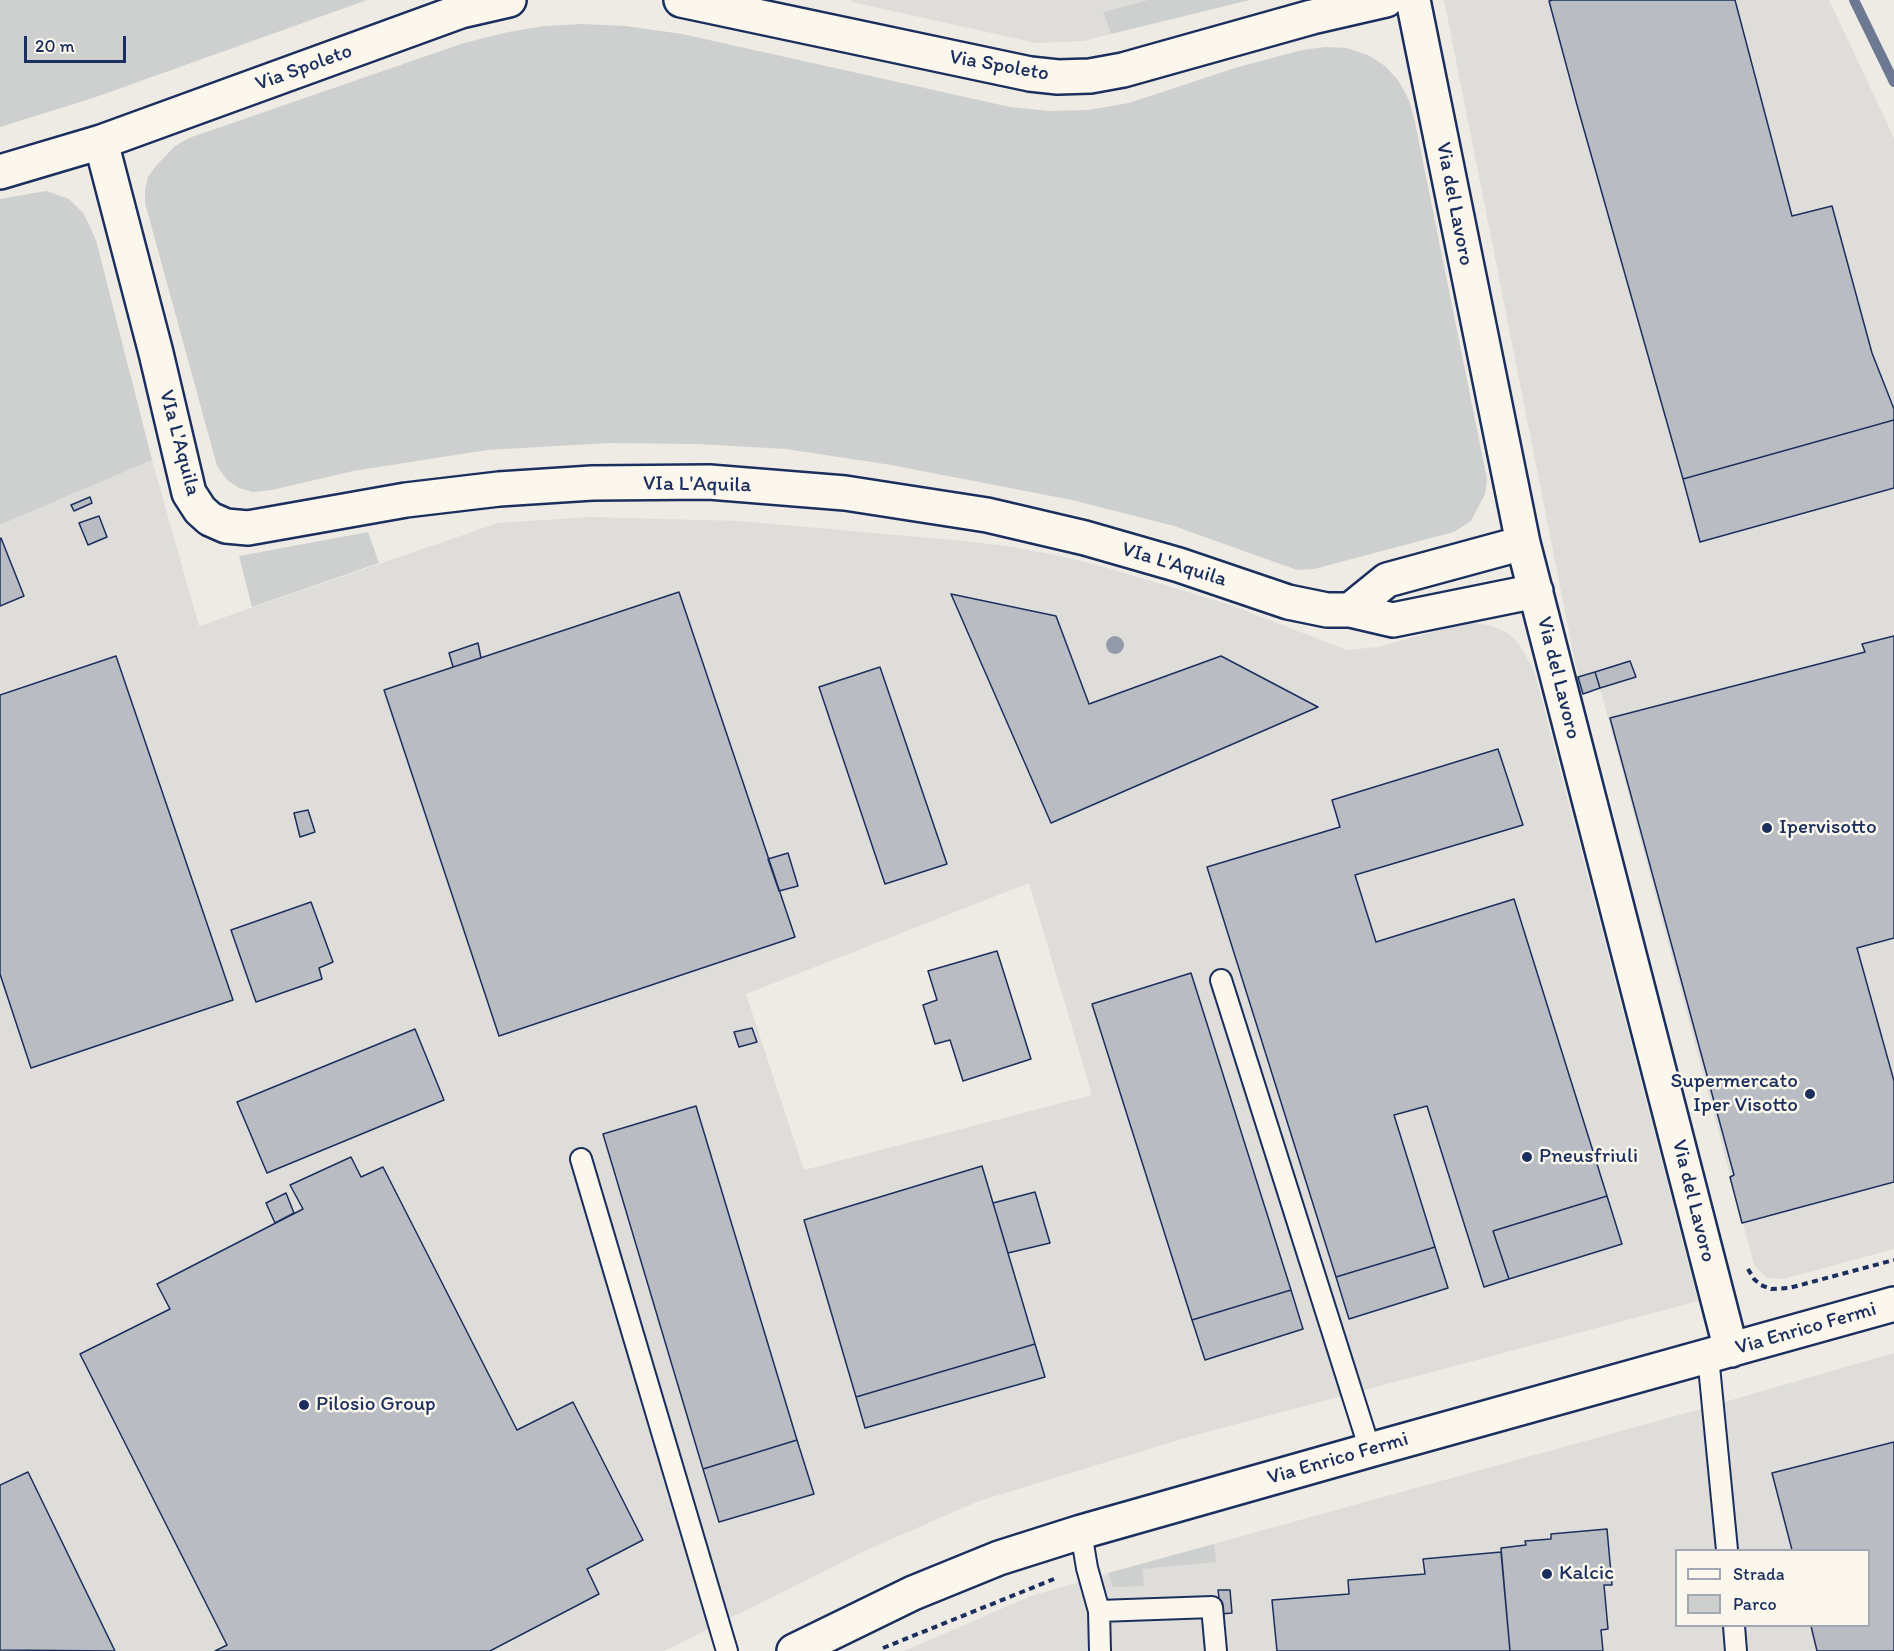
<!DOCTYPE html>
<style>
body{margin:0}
#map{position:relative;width:1894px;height:1651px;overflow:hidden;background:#eeebe4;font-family:Itim,sans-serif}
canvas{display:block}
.legend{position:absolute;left:1675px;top:1549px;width:195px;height:78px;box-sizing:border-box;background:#fbf7ec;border:2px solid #a1a7b3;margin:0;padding:8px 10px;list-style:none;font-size:18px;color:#1b2f5e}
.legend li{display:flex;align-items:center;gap:12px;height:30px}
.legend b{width:30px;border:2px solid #a1a7b3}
.scale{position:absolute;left:24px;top:36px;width:102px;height:27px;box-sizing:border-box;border:3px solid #1b2f5e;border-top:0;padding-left:8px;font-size:18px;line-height:21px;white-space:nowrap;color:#1b2f5e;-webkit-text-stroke:4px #fbf7ec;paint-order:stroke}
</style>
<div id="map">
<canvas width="1894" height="1651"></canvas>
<ul class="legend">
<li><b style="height:8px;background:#fbf7ec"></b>Strada</li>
<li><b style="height:16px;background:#cecfcf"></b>Parco</li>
</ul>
<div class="scale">20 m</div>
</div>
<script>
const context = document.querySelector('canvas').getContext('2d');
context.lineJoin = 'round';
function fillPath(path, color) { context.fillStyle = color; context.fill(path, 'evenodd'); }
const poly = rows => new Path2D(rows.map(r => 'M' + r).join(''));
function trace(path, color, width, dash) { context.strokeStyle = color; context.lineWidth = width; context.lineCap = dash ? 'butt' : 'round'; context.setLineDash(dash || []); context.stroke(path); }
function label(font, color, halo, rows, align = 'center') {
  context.font = font + ' Itim,sans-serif'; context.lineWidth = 5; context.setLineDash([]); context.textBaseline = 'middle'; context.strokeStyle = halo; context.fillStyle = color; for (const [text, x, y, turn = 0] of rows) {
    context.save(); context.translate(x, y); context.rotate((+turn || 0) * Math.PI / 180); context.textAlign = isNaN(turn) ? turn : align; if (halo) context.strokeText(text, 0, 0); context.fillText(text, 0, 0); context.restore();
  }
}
fillPath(poly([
 [852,0,1148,0,1103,12,1111,34,1084,41,1036,43,852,2],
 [1444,0,1829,0,1894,138,1894,1249,1783,1279,1767,1278,1754,1265,1600,688,1583,694,1578,677],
 [152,460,199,626,498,523,589,517,739,521,975,542,1012,547,1056,555,1104,567,1225,603,1347,650,1378,647,1462,624,1476,623,1492,626,1506,632,1516,640,1523,651,1532,666,1538,685,1698,1301,1192,1436,979,1501,864,1551,664,1651,0,1651,0,525],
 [1029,883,1092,1095,804,1170,746,994],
 [1894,1353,1894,1651,904,1651,1031,1596,1152,1561,1704,1408],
 [1676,1550,1868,1550,1868,1626,1676,1626]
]), '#deddda');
fillPath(poly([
 [0,0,367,0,93,98,0,127],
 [1148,0,1250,0,1111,34,1103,12],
 [582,24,626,26,682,34,1010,107,1049,111,1088,110,1129,103,1235,68,1302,50,1325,47,1347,48,1368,55,1385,66,1398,80,1409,100,1415,122,1487,479,1485,494,1471,521,1454,532,1314,569,1297,570,1174,526,1072,500,891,465,786,449,697,444,609,443,487,450,353,471,272,490,253,492,239,488,227,480,217,466,145,203,145,190,148,177,155,167,175,146,189,138,464,43,508,32,545,26],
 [46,191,69,199,84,214,96,240,152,460,0,525,0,199],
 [368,532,379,563,252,607,239,556],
 [1214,1544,1216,1562,1142,1569,1144,1586,1113,1587,1108,1573]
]), '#cecfcf');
trace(poly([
 [1854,0,1894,82]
]), '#6d7892', 10);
const building = poly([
 [1553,0,1735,0,1792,216,1832,206,1872,353,1894,409,1894,420,1683,479,1577,105,1549,1,1553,0],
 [1894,420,1894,488,1700,542,1683,479,1894,420],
 [90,497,92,503,74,511,71,505,90,497],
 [99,516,107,537,88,545,79,523,99,516],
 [1,538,24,596,0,606,0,539,1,538],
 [679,592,795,937,499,1036,384,690,679,592],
 [951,594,1056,616,1089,704,1221,656,1318,707,1051,823,951,594],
 [1894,636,1894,938,1857,948,1894,1081,1894,1182,1742,1223,1730,1177,1734,1175,1610,718,1865,652,1862,644,1894,636],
 [478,643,481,658,453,667,449,653,478,643],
 [116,656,233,1000,31,1068,0,974,0,695,116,656],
 [1630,661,1636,677,1600,688,1595,672,1630,661],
 [880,667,947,864,885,884,819,687,880,667],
 [1595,672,1600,688,1583,694,1578,677,1595,672],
 [1498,749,1523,825,1355,875,1376,942,1514,899,1607,1196,1493,1231,1509,1279,1484,1287,1427,1106,1394,1115,1435,1247,1336,1277,1207,867,1340,827,1332,800,1498,749],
 [308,810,315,832,300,837,294,813,308,810],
 [788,853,798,886,779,891,768,859,788,853],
 [311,902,333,962,319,968,322,979,256,1002,231,930,311,902],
 [997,951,1031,1059,963,1081,950,1040,935,1044,923,1005,937,1000,928,971,997,951],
 [1191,973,1291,1290,1192,1320,1092,1004,1191,973],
 [752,1028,757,1042,739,1047,734,1032,752,1028],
 [415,1029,444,1100,267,1173,237,1102,415,1029],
 [696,1106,797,1440,703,1469,603,1134,696,1106],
 [351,1157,361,1177,383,1167,517,1430,573,1402,643,1540,587,1569,599,1594,490,1651,215,1651,227,1645,80,1354,170,1309,157,1284,303,1209,290,1185,351,1157],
 [982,1166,1035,1344,856,1397,804,1220,982,1166],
 [1035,1192,1050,1243,1008,1253,993,1203,1035,1192],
 [286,1193,294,1213,275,1223,266,1203,286,1193],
 [1607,1196,1622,1244,1509,1279,1493,1231,1607,1196],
 [1435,1247,1448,1288,1349,1319,1336,1277,1435,1247],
 [1291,1290,1303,1329,1205,1360,1192,1320,1291,1290],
 [1035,1344,1045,1377,865,1428,856,1397,1035,1344],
 [797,1440,814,1494,719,1522,703,1469,797,1440],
 [1894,1442,1894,1651,1817,1651,1811,1626,1868,1626,1868,1550,1792,1550,1772,1473,1894,1442],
 [28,1472,115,1651,0,1650,0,1485,28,1472],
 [1607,1529,1612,1585,1604,1585,1608,1629,1601,1630,1603,1651,1510,1651,1501,1548,1526,1545,1525,1541,1551,1539,1551,1534,1607,1529],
 [1501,1552,1510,1651,1277,1651,1272,1600,1349,1594,1348,1580,1425,1574,1423,1559,1501,1552],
 [1218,1590,1230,1590,1232,1613,1221,1614,1218,1590]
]);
fillPath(building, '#b9bcc3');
trace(building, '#1b2f5e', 1.5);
const lane = poly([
 [1221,980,1370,1450],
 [581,1159,727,1651],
 [1708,1356,1727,1550],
 [1081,1532,1087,1568,1099,1611,1100,1651],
 [1099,1611,1212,1607,1216,1651],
 [1734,1626,1736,1651]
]);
const street = poly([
 [681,0,1030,74,1058,77,1090,76,1123,70,1312,17,1386,0],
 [1413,0,1523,543,1731,1350],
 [101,142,156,353,189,493,200,510,210,519,226,526,248,528,406,500,499,489,592,483,709,482,845,493,987,515,1085,538,1179,565,1288,602,1327,610,1350,610,1393,620,1536,591],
 [0,172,101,142,461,11,509,0],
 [1350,610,1387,580,1523,543],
 [794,1651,913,1593,999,1558,1081,1532,1370,1450,1894,1304]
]);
trace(lane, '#1b2f5e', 24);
trace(street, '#1b2f5e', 38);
trace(poly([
 [1748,1269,1754,1279,1761,1285,1771,1289,1789,1288,1894,1260],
 [883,1648,1054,1579]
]), '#1b2f5e', 4, [6, 4.5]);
trace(lane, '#fbf7ec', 20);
trace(street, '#fbf7ec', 33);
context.fillStyle = '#939aaa';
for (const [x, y] of [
 [1115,645]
]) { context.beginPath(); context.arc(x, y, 9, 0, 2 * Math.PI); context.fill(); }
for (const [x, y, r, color] of [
 [1767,828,6,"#1b2f5e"],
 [1810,1094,6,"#1b2f5e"],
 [1527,1157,6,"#1b2f5e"],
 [304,1405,6,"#1b2f5e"],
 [1547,1574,6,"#1b2f5e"]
]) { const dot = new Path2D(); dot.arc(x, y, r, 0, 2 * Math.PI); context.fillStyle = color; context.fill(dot); trace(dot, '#fbf7ec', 2); }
label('21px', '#1b2f5e', '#fbf7ec', [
 ["Via Spoleto",999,66,10],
 ["Via Spoleto",304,68,-20],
 ["Via del Lavoro",1454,204,79],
 ["VIa L'Aquila",179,443,75],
 ["VIa L'Aquila",697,485,1],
 ["VIa L'Aquila",1174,565,17],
 ["Via del Lavoro",1558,678,76],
 ["Via del Lavoro",1693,1201,76],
 ["Via Enrico Fermi",1806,1329,-16],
 ["Via Enrico Fermi",1338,1459,-16]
]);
label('21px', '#1b2f5e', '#fbf7ec', [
 ["Ipervisotto",1779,828],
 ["Supermercato",1798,1082,"right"],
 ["Iper Visotto",1798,1106,"right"],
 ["Pneusfriuli",1539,1157],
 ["Pilosio Group",316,1405],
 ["Kalcic",1559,1574]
], 'left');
</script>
